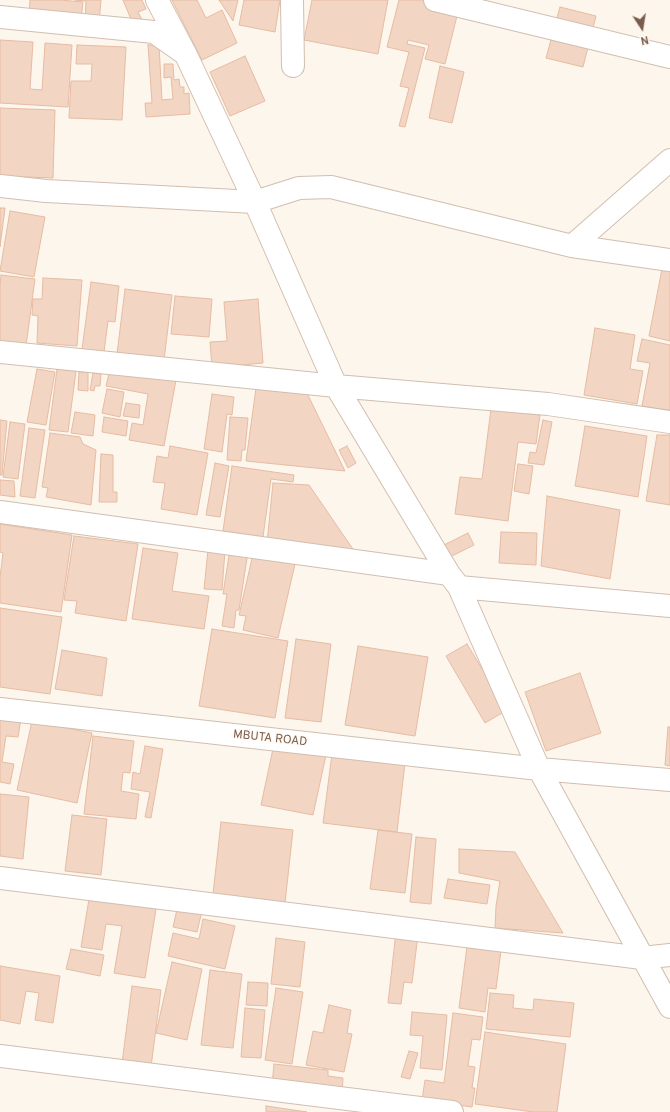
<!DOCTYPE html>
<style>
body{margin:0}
#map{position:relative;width:670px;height:1112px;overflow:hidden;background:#fdf6ec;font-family:Overpass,sans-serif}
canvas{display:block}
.north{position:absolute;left:622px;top:8px;width:40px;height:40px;-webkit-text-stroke:3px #fffaf3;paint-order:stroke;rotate:168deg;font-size:11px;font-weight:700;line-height:16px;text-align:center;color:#7a5c4d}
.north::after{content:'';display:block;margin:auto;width:14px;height:18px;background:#7a5c4d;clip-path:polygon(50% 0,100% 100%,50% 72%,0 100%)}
</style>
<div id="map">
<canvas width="670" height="1112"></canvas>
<div class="north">N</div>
</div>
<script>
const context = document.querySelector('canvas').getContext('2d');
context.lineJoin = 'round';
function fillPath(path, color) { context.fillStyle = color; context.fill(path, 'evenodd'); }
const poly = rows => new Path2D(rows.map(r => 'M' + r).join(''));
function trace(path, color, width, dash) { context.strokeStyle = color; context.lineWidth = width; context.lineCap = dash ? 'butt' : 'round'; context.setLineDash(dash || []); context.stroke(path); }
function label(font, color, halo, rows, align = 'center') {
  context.font = font + ' Overpass,sans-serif'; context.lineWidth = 3; context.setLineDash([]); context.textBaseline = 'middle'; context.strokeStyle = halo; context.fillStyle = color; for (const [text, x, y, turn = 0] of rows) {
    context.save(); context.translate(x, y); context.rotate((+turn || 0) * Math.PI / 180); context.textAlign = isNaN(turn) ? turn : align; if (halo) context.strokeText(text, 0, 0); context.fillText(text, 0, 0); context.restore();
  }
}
const building = poly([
 [30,0,60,0,83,2,81,20,29,15,30,0],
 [75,0,101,0,99,23,85,21,86,1,75,0],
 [123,0,142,0,146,9,138,12,142,20,133,24,123,0],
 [172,0,197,0,206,18,222,10,237,43,202,60,172,0],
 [219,0,238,0,233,21,219,0],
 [244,0,280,0,275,32,239,25,244,0],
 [312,0,388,0,378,54,304,40,312,0],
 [399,0,461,0,445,64,425,59,429,45,408,40,407,44,425,48,405,127,399,126,409,88,400,86,409,52,387,47,399,0],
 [560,7,596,16,583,67,546,58,560,7],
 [0,40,33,42,30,89,42,90,45,43,72,45,68,107,0,103,0,40],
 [77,45,126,47,122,120,69,118,71,81,91,81,92,64,76,64,77,45],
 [148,45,159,45,162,100,173,99,171,77,164,78,164,64,173,64,174,80,179,79,180,87,184,87,184,94,189,93,190,114,146,117,145,103,152,103,148,45],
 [245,56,265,101,230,116,210,72,245,56],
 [440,66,464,72,452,123,429,118,440,66],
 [0,108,55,110,53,178,0,176,0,108],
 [0,208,5,208,0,247,0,208],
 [10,211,45,217,34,277,0,271,10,211],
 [662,269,670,270,670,341,649,336,662,269],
 [1,275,35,279,26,346,0,343,0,285,1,275],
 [43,278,82,280,77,346,37,343,38,316,32,315,33,299,42,299,43,278],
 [91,282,119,286,115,322,108,321,104,352,82,349,91,282],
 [125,289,172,295,164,360,117,354,125,289],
 [175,296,212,299,209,337,171,334,175,296],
 [258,299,263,363,212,368,210,342,227,341,224,302,258,299],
 [595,328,635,335,630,369,643,371,637,404,584,395,595,328],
 [642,339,670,345,670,411,642,406,650,363,637,361,642,339],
 [37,369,55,372,46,425,27,422,37,369],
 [57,369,76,371,68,432,49,430,57,369],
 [110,369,176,380,164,446,129,440,132,423,143,425,148,394,106,386,110,369],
 [79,372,88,372,88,391,78,390,79,372],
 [93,373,101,374,100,386,95,386,94,391,90,390,93,373],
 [303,385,345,471,246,461,256,388,303,385],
 [107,389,124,392,120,417,102,413,107,389],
 [212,394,234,397,232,415,227,414,222,452,204,449,212,394],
 [126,403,140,405,139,418,123,416,126,403],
 [491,409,540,415,536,444,518,442,508,521,455,514,460,477,482,479,491,409],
 [75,412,95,415,93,436,71,433,75,412],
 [104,417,128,421,126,436,102,432,104,417],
 [230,417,248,418,245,450,242,450,241,461,227,460,230,417],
 [0,420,7,421,2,475,0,475,0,420],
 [543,420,552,422,544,465,528,463,530,452,536,453,543,420],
 [10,422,25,424,18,479,3,477,10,422],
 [585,426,647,436,638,497,575,486,585,426],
 [29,428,45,430,35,498,20,496,29,428],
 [50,433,80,437,83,444,96,450,91,505,46,497,48,488,42,487,50,433],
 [657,435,670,435,670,505,646,501,657,435],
 [170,446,208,453,197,515,161,509,165,483,153,482,157,456,168,458,170,446],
 [347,446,356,463,348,468,339,450,347,446],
 [101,454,113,455,113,492,117,492,117,502,99,502,101,454],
 [215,463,229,466,220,517,206,515,215,463],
 [518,464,533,466,529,494,514,491,518,464],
 [232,466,294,475,293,482,271,479,263,537,223,531,232,466],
 [0,480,14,481,15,497,0,495,0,480],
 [273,483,309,485,357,555,267,543,273,483],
 [547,496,620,510,610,579,541,566,547,496],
 [0,524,72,535,61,612,0,603,0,577,3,553,0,552,0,524],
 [501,532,537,533,536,565,499,563,501,532],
 [468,533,474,545,446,559,440,547,468,533],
 [74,536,138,544,126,621,75,613,77,601,64,600,74,536],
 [143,548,178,553,172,591,209,596,204,629,132,619,143,548],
 [230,549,248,552,239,610,236,610,234,628,222,626,227,594,223,594,230,549],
 [208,550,225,551,222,590,204,589,208,550],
 [253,554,295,564,278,638,243,630,246,616,239,615,253,554],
 [0,608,62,617,50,694,0,687,0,608],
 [212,629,288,641,275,718,199,706,212,629],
 [296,639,331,644,321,722,285,718,296,639],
 [467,644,507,710,485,723,446,656,467,644],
 [358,646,428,657,415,736,345,725,358,646],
 [62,650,107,658,102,696,55,689,62,650],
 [580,673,601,733,546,751,525,692,580,673],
 [0,715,21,719,18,737,6,736,2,762,14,764,10,784,0,782,0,715],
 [32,721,92,733,77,803,17,790,32,721],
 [668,727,670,727,670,766,665,765,668,727],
 [93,736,134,741,130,773,123,772,121,791,139,794,136,819,84,814,93,736],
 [274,744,326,755,313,815,261,805,274,744],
 [145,746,163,749,151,818,145,817,150,792,131,789,133,772,140,774,145,746],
 [332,754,405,763,397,832,323,823,332,754],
 [0,794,29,797,23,859,0,856,0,794],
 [72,815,107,819,101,875,65,871,72,815],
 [221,822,293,830,285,903,213,894,221,822],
 [378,830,412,834,405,893,370,889,378,830],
 [416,837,436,839,431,904,410,902,416,837],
 [459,849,515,852,563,933,495,928,496,906,500,881,459,873,459,849],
 [448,879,490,885,487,904,444,898,448,879],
 [89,899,156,909,145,978,114,973,122,926,106,924,102,950,81,947,89,899],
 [178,905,202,911,197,932,173,927,178,905],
 [203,919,235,926,225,969,168,956,173,933,199,939,203,919],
 [396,932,418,935,412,983,404,982,401,1004,388,1003,396,932],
 [276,938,305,942,300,987,271,984,276,938],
 [468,939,502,943,496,989,488,988,485,1012,459,1008,468,939],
 [71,949,104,955,100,976,66,969,71,949],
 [172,962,202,969,187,1040,156,1033,172,962],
 [0,966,60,976,53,1023,35,1020,39,993,26,991,20,1024,0,1020,0,966],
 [210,970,242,974,233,1048,201,1045,210,970],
 [248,982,268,983,267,1006,246,1005,248,982],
 [132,986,161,990,151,1067,122,1063,132,986],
 [276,988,303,992,292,1064,265,1060,276,988],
 [490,993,514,995,513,1008,533,1010,534,999,574,1003,570,1037,486,1029,490,993],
 [329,1005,351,1010,347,1033,352,1034,344,1072,306,1065,313,1031,323,1033,329,1005],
 [245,1008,265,1010,261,1058,241,1057,245,1008],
 [412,1012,447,1015,442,1070,420,1068,423,1036,410,1035,412,1012],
 [453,1013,483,1017,480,1040,472,1039,468,1066,475,1067,472,1088,475,1088,472,1107,422,1100,425,1080,444,1083,453,1013],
 [485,1032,566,1044,557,1112,533,1112,475,1104,485,1032],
 [409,1051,418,1053,410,1079,401,1077,409,1051],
 [274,1064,328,1070,328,1076,343,1078,342,1093,272,1085,274,1064],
 [266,1106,307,1112,266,1112,266,1106]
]);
fillPath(building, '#f3d5c3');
trace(building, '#e6bba3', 1);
const street = poly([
 [157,0,186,55,255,202,336,386,449,574,459,587,539,769,670,1007],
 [292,0,293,66],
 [435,0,670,57],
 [0,17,154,32,184,53],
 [0,186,46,191,255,202,299,188,331,187,572,246,670,260],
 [572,246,670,160],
 [0,352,336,386,548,404,670,422],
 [0,512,449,574],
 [459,587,670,606],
 [0,709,539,769,670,780],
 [0,878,642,958,670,955],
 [0,1056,452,1112]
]);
trace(street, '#d1beb0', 24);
trace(street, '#fff', 22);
label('12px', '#7a5c4d', '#fffaf3', [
 ["MBUTA ROAD",270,739,6]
]);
</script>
